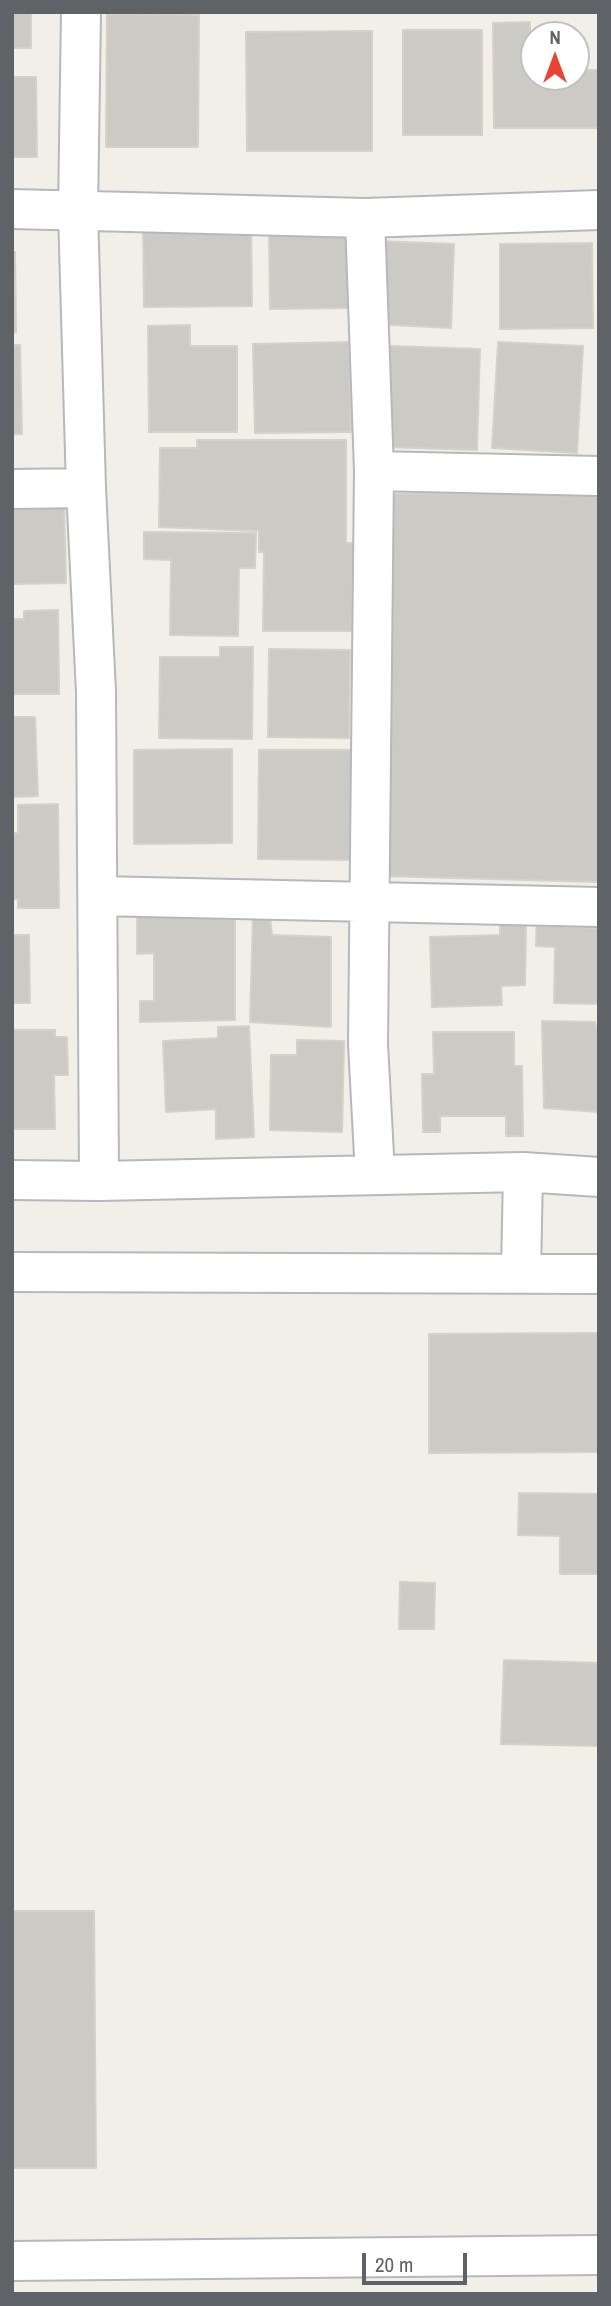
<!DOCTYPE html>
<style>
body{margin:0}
#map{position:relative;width:611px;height:2306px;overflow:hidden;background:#f1efe8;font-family:"Archivo Narrow",sans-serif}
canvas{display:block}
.frame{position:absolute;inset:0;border:14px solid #5f6368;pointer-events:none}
.north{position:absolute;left:520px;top:21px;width:70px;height:70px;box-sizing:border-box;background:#fff;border:2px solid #bfc1c3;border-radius:50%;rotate:0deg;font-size:19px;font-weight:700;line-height:28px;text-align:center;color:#5f6368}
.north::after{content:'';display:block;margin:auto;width:24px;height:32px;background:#ea4335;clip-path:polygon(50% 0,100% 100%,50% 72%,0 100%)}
.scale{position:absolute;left:362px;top:2253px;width:105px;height:32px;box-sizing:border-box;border:4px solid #5f6368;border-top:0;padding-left:9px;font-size:21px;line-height:24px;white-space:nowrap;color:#5f6368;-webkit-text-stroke:5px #fff;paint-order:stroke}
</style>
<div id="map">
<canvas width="611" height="2306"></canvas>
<div class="frame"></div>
<div class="north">N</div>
<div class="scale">20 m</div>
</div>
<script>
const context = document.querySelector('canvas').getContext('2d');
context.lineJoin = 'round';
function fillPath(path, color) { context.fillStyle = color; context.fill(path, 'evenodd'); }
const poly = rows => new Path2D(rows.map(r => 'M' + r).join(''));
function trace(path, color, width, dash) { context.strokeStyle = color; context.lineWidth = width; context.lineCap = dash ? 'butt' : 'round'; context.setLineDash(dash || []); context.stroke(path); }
const building = poly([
 [12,12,31,12,31,48,12,48,12,12],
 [107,14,199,15,198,147,106,147,107,14],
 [530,22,530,35,534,35,534,77,576,77,576,70,599,70,599,128,494,128,493,23,530,22],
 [403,30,482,30,482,135,403,135,403,30],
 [372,31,372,151,247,151,246,32,372,31],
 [12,77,36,77,37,157,12,157,12,77],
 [143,221,251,221,252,306,144,307,143,221],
 [269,233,349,233,349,308,270,309,269,233],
 [377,241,454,244,451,328,373,324,377,241],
 [592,243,593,328,500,329,500,244,592,243],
 [12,252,15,252,16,332,12,333,12,252],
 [190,325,190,346,237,346,237,432,149,432,148,326,190,325],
 [349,342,351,432,255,433,253,344,349,342],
 [498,342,583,346,577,453,492,448,498,342],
 [12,345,20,345,22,434,12,434,12,345],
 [390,346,480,349,477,450,387,447,390,346],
 [197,440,346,440,346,543,353,543,352,631,263,631,264,552,259,552,259,531,159,527,160,448,197,448,197,440],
 [599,493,599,882,382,876,380,494,599,493],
 [64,504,66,583,12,584,12,505,64,504],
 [144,532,256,533,255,568,239,568,238,636,170,635,171,560,144,559,144,532],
 [58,610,59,694,12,694,12,619,24,619,24,611,58,610],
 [220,647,253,647,252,739,159,738,160,657,220,657,220,647],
 [269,649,350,650,349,738,268,737,269,649],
 [12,717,35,717,38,796,12,797,12,717],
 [232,749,232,843,134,844,134,750,232,749],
 [259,750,354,750,353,860,258,859,259,750],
 [58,804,59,908,18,908,18,899,12,899,12,833,18,833,18,805,58,804],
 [137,909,235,910,235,1020,140,1022,140,1001,154,1001,154,953,137,954,137,909],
 [537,912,564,912,564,927,599,928,599,1004,554,1003,555,947,536,946,537,912],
 [253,915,270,918,272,935,331,937,331,1027,250,1022,253,915],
 [500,923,526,925,525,985,501,986,502,1005,432,1007,430,937,500,935,500,923],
 [12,935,29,935,30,1003,12,1003,12,935],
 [542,1021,595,1022,599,1040,599,1112,544,1108,542,1021],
 [249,1026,254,1137,216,1139,216,1109,166,1112,163,1041,218,1038,218,1027,249,1026],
 [12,1030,55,1030,55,1037,67,1037,68,1075,54,1075,55,1129,12,1129,12,1030],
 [433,1032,514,1032,514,1066,522,1066,523,1136,506,1136,506,1116,440,1116,440,1132,423,1132,422,1074,434,1074,433,1032],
 [297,1040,344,1041,342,1132,270,1130,271,1055,297,1055,297,1040],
 [599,1333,599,1452,429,1453,429,1334,599,1333],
 [519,1493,599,1494,599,1574,560,1574,560,1536,518,1535,519,1493],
 [400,1582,435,1583,434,1629,399,1629,400,1582],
 [504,1660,599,1663,599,1746,501,1744,504,1660],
 [12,1911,94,1911,96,2168,12,2168,12,1911]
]);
fillPath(building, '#cccac5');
trace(building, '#d6d1c6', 2);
const minor = poly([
 [81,12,78,211,86,488,96,692,99,1181],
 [12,209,365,218,599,210],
 [365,218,374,471,368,1044,375,1174],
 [374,471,599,476],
 [12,489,86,488],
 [98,896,599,907],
 [12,1180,99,1181,523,1172,599,1177],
 [12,1272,599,1274],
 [521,1273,523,1172],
 [12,2261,599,2255]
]);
trace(minor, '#b5b8bc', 42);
trace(minor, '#fff', 38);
</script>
